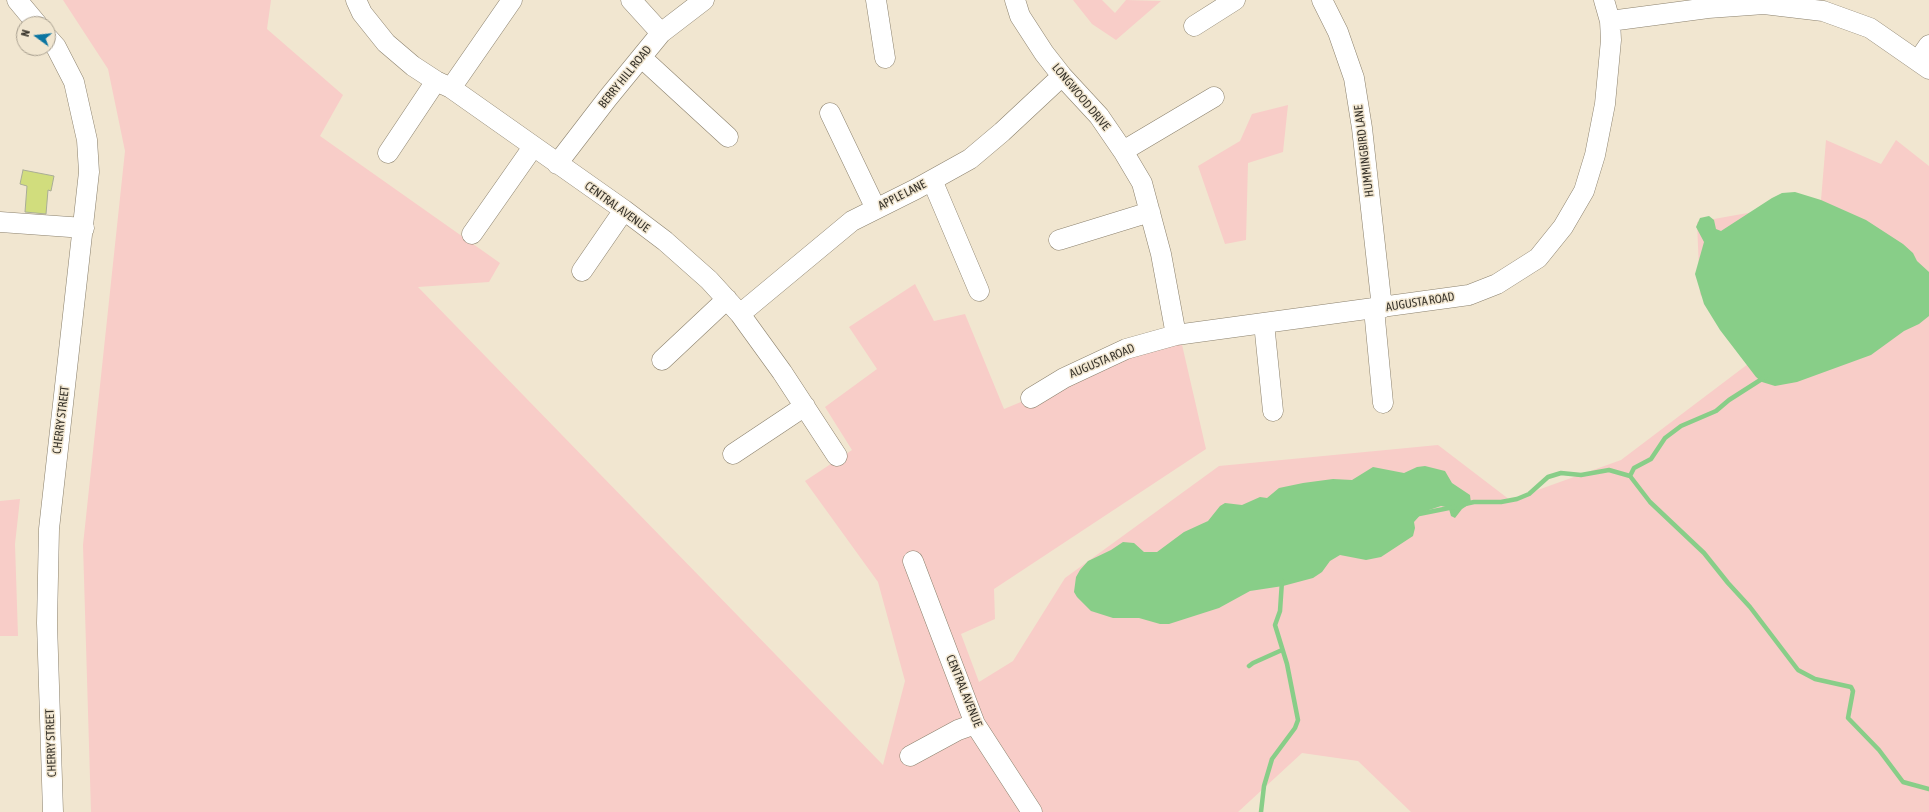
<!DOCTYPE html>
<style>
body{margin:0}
#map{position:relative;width:1929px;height:812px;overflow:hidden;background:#f1e6d0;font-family:"Asap Condensed",sans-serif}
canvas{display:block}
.north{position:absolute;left:16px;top:16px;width:40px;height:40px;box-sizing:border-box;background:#f1e6d0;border:1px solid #a79e8e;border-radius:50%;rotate:285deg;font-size:11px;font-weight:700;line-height:16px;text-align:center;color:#37332b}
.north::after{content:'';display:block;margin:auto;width:14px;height:18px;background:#0b75a1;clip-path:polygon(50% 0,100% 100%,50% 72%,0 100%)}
</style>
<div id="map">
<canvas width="1929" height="812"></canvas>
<div class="north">N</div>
</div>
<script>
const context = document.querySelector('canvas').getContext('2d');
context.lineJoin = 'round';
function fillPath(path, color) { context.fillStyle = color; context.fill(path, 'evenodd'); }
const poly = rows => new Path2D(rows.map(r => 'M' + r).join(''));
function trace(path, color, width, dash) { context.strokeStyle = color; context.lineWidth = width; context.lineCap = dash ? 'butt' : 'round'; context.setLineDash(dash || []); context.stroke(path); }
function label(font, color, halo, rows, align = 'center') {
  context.font = font + ' "Asap Condensed",sans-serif'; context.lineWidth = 3; context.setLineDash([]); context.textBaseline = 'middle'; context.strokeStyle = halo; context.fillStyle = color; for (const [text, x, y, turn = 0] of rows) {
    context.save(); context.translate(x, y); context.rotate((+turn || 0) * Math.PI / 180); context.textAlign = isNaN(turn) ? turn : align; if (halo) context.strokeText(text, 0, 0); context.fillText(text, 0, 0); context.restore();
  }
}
fillPath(poly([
 [63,0,271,0,267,29,343,95,320,136,500,263,489,282,418,287,883,765,905,681,878,582,805,481,852,450,825,407,877,369,849,327,915,284,934,321,965,314,1004,409,1180,336,1206,449,994,589,995,619,961,634,979,682,1013,661,1065,578,1219,466,1438,445,1510,500,1621,460,1748,364,1700,294,1697,222,1821,200,1826,140,1881,164,1896,140,1929,166,1929,812,1411,812,1358,761,1302,753,1238,812,91,812,83,545,125,151,108,69],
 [1073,0,1102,0,1115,13,1126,0,1161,1,1116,40,1092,24],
 [1288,105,1283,152,1248,163,1246,240,1225,244,1198,166,1240,141,1252,114],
 [20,499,15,544,18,636,0,636,0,501]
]), '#f8cdc8');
fillPath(poly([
 [1795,192,1821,200,1866,220,1903,244,1913,253,1917,261,1929,272,1929,316,1919,324,1904,331,1871,355,1797,382,1775,386,1762,382,1756,377,1720,330,1704,304,1695,274,1704,242,1696,227,1700,218,1709,216,1714,220,1716,229,1721,231,1772,198,1782,193],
 [1425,466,1445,471,1452,483,1470,495,1471,503,1462,509,1455,518,1451,516,1449,509,1446,507,1441,506,1423,512,1414,522,1415,528,1413,536,1381,557,1366,560,1340,555,1330,561,1322,572,1313,578,1283,586,1250,591,1219,608,1169,624,1160,624,1139,618,1113,618,1091,611,1077,597,1074,592,1076,577,1080,570,1088,561,1111,550,1123,542,1134,543,1144,552,1157,552,1184,532,1208,521,1220,506,1225,503,1242,505,1260,497,1267,498,1279,488,1303,483,1333,479,1352,480,1373,467,1404,473,1417,467]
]), '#88ce88');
trace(poly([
 [1630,476,1634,468,1651,459,1665,438,1681,426,1716,411,1729,400,1765,377],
 [1465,504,1474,502,1501,502,1517,499,1529,494,1548,477,1561,473,1581,475,1609,470,1630,476,1650,502,1704,553,1728,583,1750,607,1798,670,1815,679,1851,687,1853,691,1848,718,1879,750,1903,782,1929,789],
 [1414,515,1454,507],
 [1249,666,1253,663,1282,650],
 [1261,812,1264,786,1272,759,1295,728,1298,720,1287,664,1275,625,1280,611,1282,581]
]), '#88ce88', 4.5);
const building = poly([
 [23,170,54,176,51,191,48,190,46,214,25,212,27,186,20,184,23,170]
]);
fillPath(building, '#d1dd7d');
trace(building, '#a9ad96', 1);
const minor = poly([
 [17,0,37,24],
 [356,0,362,13,386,43,413,66,436,81,451,88,624,210,665,241,709,280,740,314,782,372,837,456],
 [631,0,661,33],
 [876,0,885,58],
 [1015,0,1020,16,1044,53,1062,76,1099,116,1123,151,1142,183,1161,254,1176,335],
 [1322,0,1338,32,1354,78,1362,128,1382,308],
 [1610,21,1708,8,1764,4,1823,11,1870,28,1929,69],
 [1194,26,1235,0],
 [48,38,56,47,74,82,87,140,89,172,49,529,47,623,53,812],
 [642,58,728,137],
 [1918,61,1929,45],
 [451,88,512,0],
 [830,113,876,209],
 [1123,151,1214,97],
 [388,153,436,81],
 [557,164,607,99,661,33,704,0],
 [932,180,979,291],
 [0,222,84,228],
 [472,234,533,147],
 [1059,240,1150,212],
 [582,271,624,210],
 [1374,309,1383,403],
 [740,314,852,221,916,189,970,159,1002,132,1062,76],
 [1264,323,1273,411],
 [662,360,727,299],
 [1031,398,1064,378,1126,349,1176,335,1469,295,1497,284,1538,258,1563,227,1584,191,1595,155,1605,104,1611,40,1610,21,1604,0],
 [733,454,805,406],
 [913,561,975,724,1032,812],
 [910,756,958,730,975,724]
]);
trace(minor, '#8b816d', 21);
trace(minor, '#fff', 20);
label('12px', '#37332b', '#f1e6d0', [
 ["BERRY HILL ROAD",625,77,-51],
 ["LONGWOOD DRIVE",1081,97,50],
 ["HUMMINGBIRD LANE",1364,151,-97],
 ["APPLE LANE",902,195,-27],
 ["CENTRAL AVENUE",617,207,36],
 ["AUGUSTA ROAD",1420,302,-9],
 ["AUGUSTA ROAD",1102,361,-23],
 ["CHERRY STREET",61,420,-83],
 ["CENTRAL AVENUE",964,691,68],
 ["CHERRY STREET",51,743,-92]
]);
</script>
